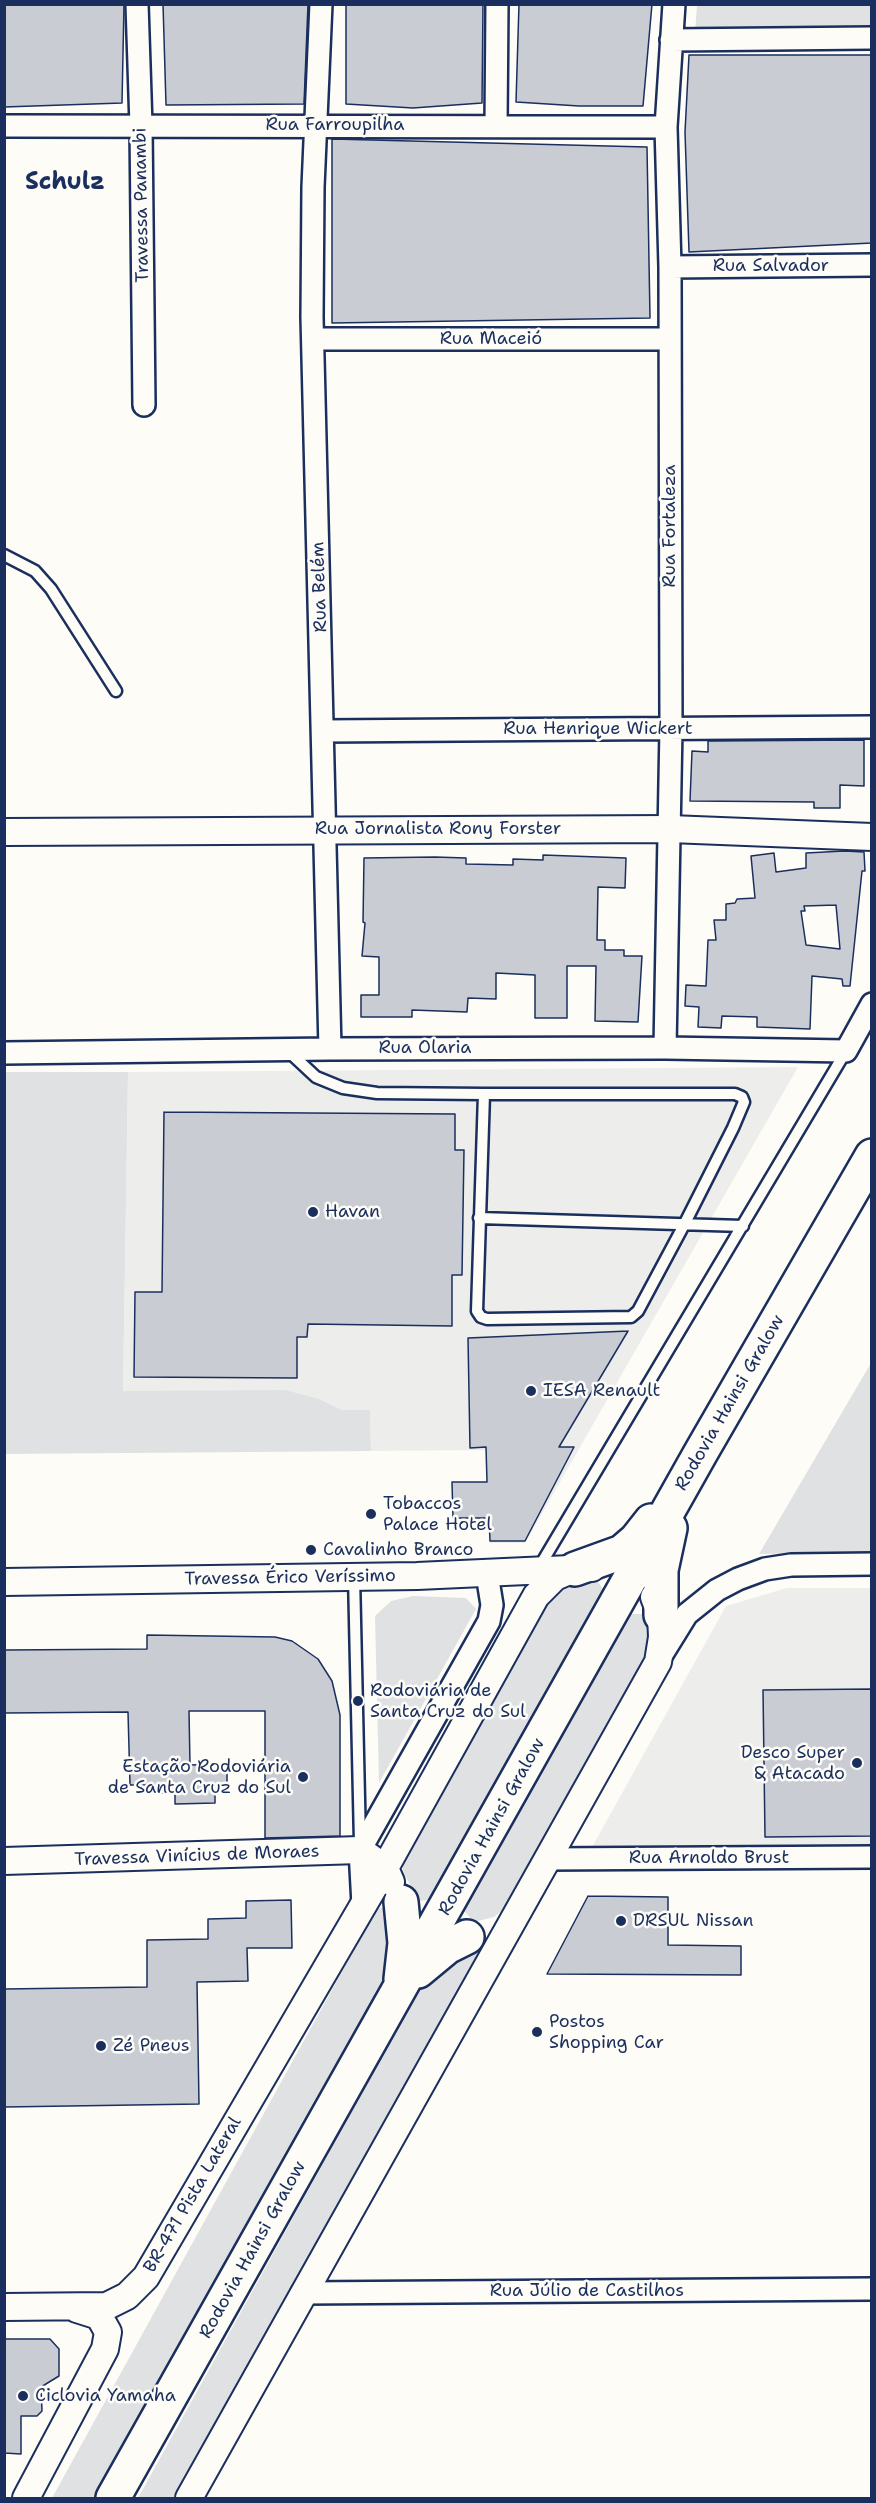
<!DOCTYPE html>
<meta charset="utf-8">
<style>
body{margin:0}
#map{position:relative;width:876px;height:2503px;overflow:hidden;background:#fdfcf7;font-family:"Shantell Sans",sans-serif}
canvas{display:block}
.frame{position:absolute;inset:0;border:6px solid #1b2f5e;pointer-events:none}
</style>
<div id="map">
<canvas width="876" height="2503"></canvas>
<div class="frame"></div>
</div>
<script>
const context = document.querySelector('canvas').getContext('2d');
context.lineJoin = 'round';
function fillPath(path, color) { context.fillStyle = color; context.fill(path, 'evenodd'); }
const poly = rows => new Path2D(rows.map(r => 'M' + r).join(''));
function trace(path, color, width, dash) { context.strokeStyle = color; context.lineWidth = width; context.lineCap = dash ? 'butt' : 'round'; context.setLineDash(dash || []); context.stroke(path); }
function label(font, color, halo, rows, align = 'center') {
  context.font = font + ' "Shantell Sans",sans-serif'; context.lineWidth = 5; context.setLineDash([]); context.textBaseline = 'middle'; context.strokeStyle = halo; context.fillStyle = color; for (const [text, x, y, turn = 0] of rows) {
    context.save(); context.translate(x, y); context.rotate((+turn || 0) * Math.PI / 180); context.textAlign = isNaN(turn) ? turn : align; if (halo) context.strokeText(text, 0, 0); context.fillText(text, 0, 0); context.restore();
  }
}
fillPath(poly([
 [798,1067,525,1543,490,1543,491,1450,371,1451,370,1410,342,1410,319,1399,123,1391,128,1072],
 [787,1588,871,1588,871,1850,591,1849,726,1606]
]), '#edeeec');
fillPath(poly([
 [697,5,871,5,871,31,695,34],
 [4,1072,128,1072,123,1391,285,1390,319,1399,342,1410,370,1410,371,1451,5,1454],
 [871,1363,871,1552,759,1554],
 [596,1579,603,1589,434,1899,420,1901,404,1874,402,1862,550,1593,568,1581],
 [413,1596,466,1598,476,1609,379,1783,375,1616,391,1601],
 [629,1614,643,1614,650,1632,648,1655,509,1905,494,1917,474,1922,464,1911],
 [377,1908,384,1908,391,1916,388,1975,94,2498,52,2498],
 [474,1951,480,1954,173,2498,138,2498,419,1990,440,1972]
]), '#e0e1e3');
const building = poly([
 [4,4,124,4,122,103,4,107,4,4],
 [163,4,308,4,304,104,166,105,163,4],
 [346,4,483,4,482,103,413,108,346,104,346,4],
 [519,4,652,4,643,106,579,106,516,102,519,4],
 [689,55,872,55,872,243,689,252,685,132,689,55],
 [332,139,647,147,650,318,332,323,332,139],
 [864,740,864,786,840,785,840,808,814,808,814,802,690,801,692,751,708,752,708,741,864,740],
 [844,851,864,852,865,871,862,871,850,986,843,986,842,979,812,976,810,1029,757,1027,757,1017,722,1016,721,1028,698,1027,699,1007,685,1006,686,985,706,986,708,940,716,940,714,920,726,920,726,904,735,903,737,899,755,898,751,856,774,853,776,872,806,868,806,853,844,851],
 [836,905,840,949,806,945,801,911,805,911,804,906,836,905],
 [543,855,626,858,625,888,598,887,597,940,605,940,605,950,624,950,624,956,642,956,638,1022,595,1021,596,966,567,966,567,1018,535,1018,535,975,496,973,496,999,468,998,467,1012,412,1010,412,1017,361,1017,361,995,379,995,379,957,362,956,365,923,363,922,364,858,435,857,466,858,466,864,513,865,513,859,543,860,543,855],
 [164,1112,455,1114,455,1150,464,1150,462,1275,452,1275,452,1326,308,1324,307,1337,297,1337,297,1378,134,1377,135,1292,162,1292,164,1112],
 [628,1331,559,1447,574,1447,525,1541,490,1541,489,1518,453,1518,452,1482,487,1482,486,1447,470,1448,468,1338,628,1331],
 [147,1635,275,1637,292,1641,318,1659,332,1681,340,1715,340,1836,265,1838,265,1711,189,1711,190,1765,227,1764,227,1791,215,1792,215,1803,175,1804,175,1793,154,1793,154,1785,130,1785,128,1712,5,1713,5,1650,147,1649,147,1635],
 [872,1689,872,1836,765,1837,763,1690,872,1689],
 [588,1896,668,1897,668,1945,741,1946,741,1975,547,1974,588,1896],
 [291,1900,292,1948,247,1948,248,1981,197,1982,199,2104,4,2107,4,1989,147,1987,147,1940,208,1939,208,1919,246,1918,246,1901,291,1900],
 [4,2339,50,2339,59,2349,59,2376,41,2387,42,2411,37,2416,21,2416,21,2454,4,2453,4,2339]
]);
fillPath(building, '#c9ccd3');
trace(building, '#1b2f5e', 1.5);
const service = poly([
 [4,555,35,571,51,589,116,691],
 [287,1050,316,1077,343,1088,377,1093,484,1094],
 [484,1094,735,1094,742,1097,744,1102,733,1128,685,1223,638,1311,631,1317,487,1319,481,1317,477,1311,484,1094],
 [479,1218,743,1226],
 [538,1569,846,1051],
 [354,1576,360,1843]
]);
const minor = poly([
 [137,4,141,126,144,405],
 [321,4,313,187,312,317,330,1049],
 [671,40,872,38],
 [4,126,666,127],
 [496,126,497,4],
 [670,267,872,265],
 [313,339,670,339],
 [324,731,872,727],
 [665,1048,671,728,670,267,666,127,674,4],
 [4,1053,330,1049,665,1048,846,1051,872,1004],
 [661,1656,687,1614,717,1590,738,1579,765,1569,791,1565,872,1564],
 [547,1859,872,1857],
 [363,1905,360,1850,489,1621,492,1605,487,1574],
 [302,2293,872,2289]
]);
const tertiary = poly([
 [4,832,670,829,872,837],
 [4,1582,417,1576,592,1568],
 [4,1861,360,1850,385,1868,391,1882],
 [4,2307,107,2306,127,2296,146,2277,385,1868,536,1596,555,1577,574,1569],
 [26,2498,105,2349,108,2332,99,2316,77,2309],
 [189,2498,658,1662,662,1637,661,1615,654,1597]
]);
const primary = poly([
 [575,1569,622,1552,636,1540,651,1521],
 [661,1615,661,1570,670,1528],
 [401,1902,405,1943,401,1979],
 [418,1971,447,1947,467,1937],
 [113,2498,700,1454,872,1156]
]);
trace(service, '#1b2f5e', 15);
trace(minor, '#1b2f5e', 26);
trace(tertiary, '#1b2f5e', 30);
trace(primary, '#1b2f5e', 38);
trace(service, '#fdfcf7', 10);
trace(minor, '#fdfcf7', 21);
trace(tertiary, '#fdfcf7', 26);
trace(primary, '#fdfcf7', 33);
for (const [x, y, r, color] of [
 [313,1212,6,"#1b2f5e"],
 [531,1391,6,"#1b2f5e"],
 [371,1514,6,"#1b2f5e"],
 [311,1550,6,"#1b2f5e"],
 [358,1701,6,"#1b2f5e"],
 [857,1763,6,"#1b2f5e"],
 [303,1777,6,"#1b2f5e"],
 [621,1921,6,"#1b2f5e"],
 [537,2032,6,"#1b2f5e"],
 [101,2046,6,"#1b2f5e"],
 [23,2396,6,"#1b2f5e"]
]) { const dot = new Path2D(); dot.arc(x, y, r, 0, 2 * Math.PI); context.fillStyle = color; context.fill(dot); trace(dot, '#fdfcf7', 2); }
label('18px', '#1b2f5e', '#fdfcf7', [
 ["Rua Farroupilha",335,125],
 ["Travessa Panambi",142,205,-91],
 ["Rua Salvador",771,266],
 ["Rua Maceió",491,339],
 ["Rua Fortaleza",670,526,-90],
 ["Rua Belém",320,587,-92],
 ["Rua Henrique Wickert",598,729],
 ["Rua Jornalista Rony Forster",438,829],
 ["Rua Olaria",425,1048],
 ["Rodovia Hainsi Gralow",730,1403,-60],
 ["Travessa Érico Veríssimo",290,1578,-1],
 ["Rodovia Hainsi Gralow",492,1827,-61],
 ["Travessa Vinícius de Moraes",197,1856,-2],
 ["Rua Arnoldo Brust",709,1858],
 ["BR-471 Pista Lateral",193,2195,-60],
 ["Rodovia Hainsi Gralow",253,2250,-61],
 ["Rua Júlio de Castilhos",587,2291]
]);
label('18px', '#1b2f5e', '#fdfcf7', [
 ["Havan",325,1212],
 ["IESA Renault",543,1391],
 ["Tobaccos",383,1504],
 ["Palace Hotel",383,1525],
 ["Cavalinho Branco",323,1550],
 ["Rodoviária de",370,1691],
 ["Santa Cruz do Sul",370,1712],
 ["Desco Super",845,1753,"right"],
 ["& Atacado",845,1774,"right"],
 ["Estação Rodoviária",291,1767,"right"],
 ["de Santa Cruz do Sul",291,1788,"right"],
 ["DRSUL Nissan",633,1921],
 ["Postos",549,2022],
 ["Shopping Car",549,2043],
 ["Zé Pneus",113,2046],
 ["Ciclovia Yamaha",35,2396]
], 'left');
label('bold 24px', '#1b2f5e', '#fdfcf7', [
 ["Schulz",65,183]
]);
</script>
